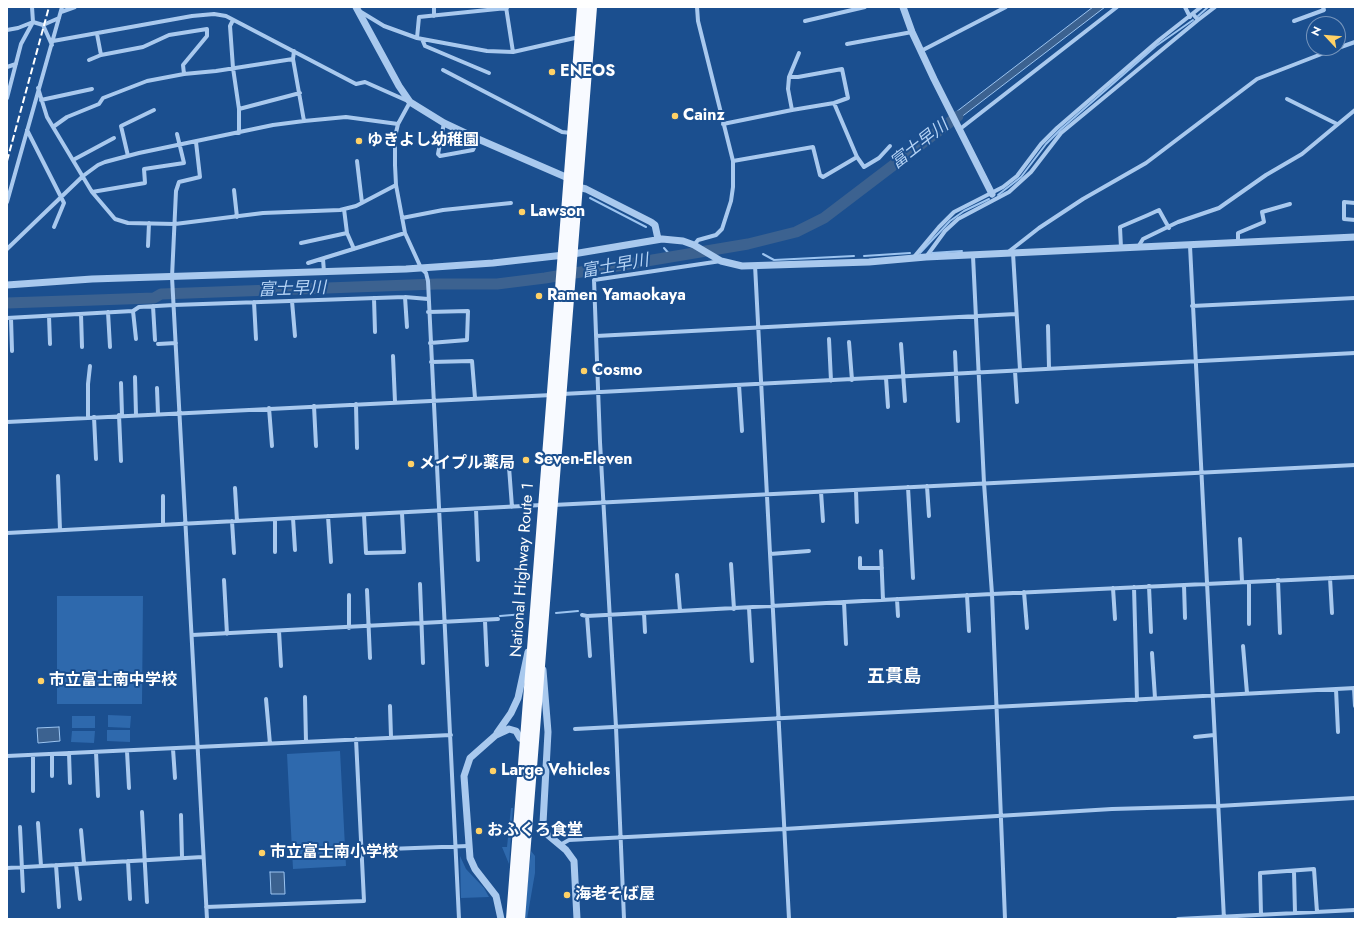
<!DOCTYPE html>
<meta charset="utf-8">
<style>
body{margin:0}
#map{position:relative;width:1362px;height:926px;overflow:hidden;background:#1b4f8f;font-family:Jost,sans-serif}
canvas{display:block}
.frame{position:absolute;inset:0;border:8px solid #fff;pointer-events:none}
.north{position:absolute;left:1306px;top:16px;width:40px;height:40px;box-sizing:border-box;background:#1b4f8f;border:1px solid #7695bc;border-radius:50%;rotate:296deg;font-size:11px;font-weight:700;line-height:16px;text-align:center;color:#fff}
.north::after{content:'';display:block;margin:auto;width:14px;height:18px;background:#ffd166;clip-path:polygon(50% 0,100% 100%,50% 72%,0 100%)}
</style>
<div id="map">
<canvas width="1362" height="926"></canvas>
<div class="frame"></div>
<div class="north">N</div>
</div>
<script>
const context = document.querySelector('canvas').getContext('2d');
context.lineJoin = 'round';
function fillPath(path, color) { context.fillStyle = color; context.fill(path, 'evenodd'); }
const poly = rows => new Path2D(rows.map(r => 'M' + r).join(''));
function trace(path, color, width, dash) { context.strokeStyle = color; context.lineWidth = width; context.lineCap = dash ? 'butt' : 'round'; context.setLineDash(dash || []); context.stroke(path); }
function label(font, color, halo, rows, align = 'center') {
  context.font = font + ' Jost,"Noto Sans JP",sans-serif'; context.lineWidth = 4; context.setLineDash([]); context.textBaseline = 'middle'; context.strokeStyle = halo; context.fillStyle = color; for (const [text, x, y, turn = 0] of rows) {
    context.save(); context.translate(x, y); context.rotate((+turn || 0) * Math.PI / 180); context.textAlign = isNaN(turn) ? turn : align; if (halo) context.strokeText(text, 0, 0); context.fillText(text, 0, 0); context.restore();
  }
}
fillPath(poly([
 [57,596,143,596,142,704,57,704],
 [108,715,131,716,130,728,108,727],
 [72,716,95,716,95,728,72,728],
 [107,730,130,730,130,742,107,741],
 [72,731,95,731,94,743,71,742],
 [340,751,346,866,293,869,287,754],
 [511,808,513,808,509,864,502,847,507,847],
 [531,851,535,856,535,873,527,919,524,919],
 [460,856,466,869,484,888,489,897,461,898]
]), '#2e69ad');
const water = poly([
 [1093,7,1105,7,947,128,943,122,1093,7],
 [59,727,60,741,38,743,37,728,59,727],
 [270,872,284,872,285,894,271,894,270,872]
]);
fillPath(water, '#3c6290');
trace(water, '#9cc4f0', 1);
trace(poly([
 [1198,16,1208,7],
 [998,195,1021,177,1046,144,1061,129,1156,46,1193,20],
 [590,198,646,227],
 [664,248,671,256],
 [920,253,950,221,964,211,989,199],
 [932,253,962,251],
 [763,254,774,260,854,256],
 [864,256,910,253],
 [556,613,578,611],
 [500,616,524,614]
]), '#9cc4f0', 2);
trace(poly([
 [7,303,154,298,161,294,437,284,497,284,545,278,748,244,796,232,824,218,958,116]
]), '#3c6290', 11);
trace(poly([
 [434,7,434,16],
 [506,7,513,52],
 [1185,7,1190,17],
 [61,12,75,7],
 [361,12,384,26,417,38,487,51,513,52,579,37],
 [1193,14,1198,20,1215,7],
 [233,20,230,26,233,68,239,109,239,133],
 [805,21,865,7],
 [1294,21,1324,10,1323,7],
 [43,25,52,45],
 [7,30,18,28,33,22,43,25,59,18],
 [97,34,101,55],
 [417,38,419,17,507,8],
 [422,39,425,46,489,73],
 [53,41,192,16,214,14,226,16,356,84,365,82,410,102,398,124,395,137,395,165,396,185,405,233,421,268,426,273,428,281,459,919],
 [847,44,912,32],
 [1338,48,1355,42],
 [294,51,293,59,304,121],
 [921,51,1006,7],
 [89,60,101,55,143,47,169,35,207,29,207,36,183,65,184,74],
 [7,67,16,64],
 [443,70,562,132,571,133],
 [38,88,47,117,92,192,115,219,128,223,175,224,263,213,340,210,356,206,396,185],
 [7,98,21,44,33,22,32,7],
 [1287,99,1337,124],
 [41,100,92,89],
 [834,103,857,157,864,167,879,158,890,146],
 [239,109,300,93],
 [792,110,788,89,789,77,799,53],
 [444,123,438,154,440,156,473,150,478,139],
 [723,124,792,110,834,103,848,98,842,69,798,77,789,77],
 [53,127,67,117,99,104,103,98,147,81,184,74,216,71,293,59],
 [960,129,1117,7],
 [27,130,64,203,54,227],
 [196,142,200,177,179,182,176,191,172,277,207,919],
 [128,156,121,126,154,110],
 [73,160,114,138],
 [357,161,362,203],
 [733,161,813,147,820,175,823,177,857,157],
 [234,190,237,217],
 [92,192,145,183,144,169,184,163,177,134],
 [7,202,62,7],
 [1355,203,1344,202,1344,219,1355,220],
 [344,209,347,233,354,249],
 [402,218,443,210,511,203],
 [301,243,347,233],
 [1238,243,1238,233,1264,222,1262,212,1290,204],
 [694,245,698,240,716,235,722,229,731,201,733,187,733,161,698,21,697,7],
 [148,246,149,223],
 [1190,246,1224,919],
 [1138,247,1143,239,1178,222,1219,208,1266,175,1302,154,1355,110],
 [1121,248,1120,227,1148,215,1159,210,1169,228],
 [7,249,83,176,98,165,105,162,139,153,273,125,304,121,346,117,398,124],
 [1007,253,1039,228,1083,199,1146,163,1257,79,1337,48],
 [1013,253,1020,370],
 [973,256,984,483,992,594,1005,919],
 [914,257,939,227,954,212,1003,187,1017,176,1041,144,1057,128,1159,40,1201,7],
 [926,257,945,231,958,219,1009,192,1031,172,1061,133,1198,20],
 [323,259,324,272],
 [308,263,405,233],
 [755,265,789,919],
 [405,297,407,327],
 [374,298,375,332],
 [292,301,295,336],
 [254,302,256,339],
 [153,306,155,340],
 [1192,306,1355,298],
 [133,311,136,339],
 [108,312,110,347],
 [428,312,468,311,467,340,430,343],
 [81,314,82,347],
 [49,316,50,344],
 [7,318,133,311,139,307,174,305,405,297,428,299],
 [11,318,12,351],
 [1048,326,1049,368],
 [596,336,1016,314],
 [829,339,831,381],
 [849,342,852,380],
 [158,344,176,343],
 [901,344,905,401],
 [955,352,958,421],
 [393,356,395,402],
 [431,362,472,361,475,398],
 [1015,371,1017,402],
 [135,377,136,415],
 [886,378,888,407],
 [121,383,122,415],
 [739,385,742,431],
 [157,388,158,414],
 [562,394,1355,353],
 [356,404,357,448],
 [314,406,316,446],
 [269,408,272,446],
 [119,415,121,461],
 [88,417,88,384,90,366],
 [94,417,96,459],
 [7,422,552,395],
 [509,467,512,507],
 [58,476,60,530],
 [927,486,929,516],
 [908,487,913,578],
 [235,488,237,521],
 [856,490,857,522],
 [821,492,823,521],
 [163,496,163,525],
 [553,505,1355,465],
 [476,509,478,560],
 [364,515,366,553,404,552,402,513],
 [328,516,331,562],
 [293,518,295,550],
 [275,519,275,552],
 [232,521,234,553],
 [7,533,542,505],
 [1240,539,1242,582],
 [881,551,883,600],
 [770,554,809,551],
 [860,558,860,568,882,568],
 [731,564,734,609],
 [677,575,680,611],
 [1330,578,1332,613],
 [224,580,227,634],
 [1278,580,1280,633],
 [1249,582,1249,624],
 [420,584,423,663],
 [1184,585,1185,618],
 [1149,586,1151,632],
 [1134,587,1137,700],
 [1113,588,1115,619],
 [367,590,370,658],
 [1024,592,1027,628],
 [349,595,349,628],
 [967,595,969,631],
 [897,599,898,616],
 [844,602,846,644],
 [749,608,752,661],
 [644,613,645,632],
 [582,615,587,616,992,594,1355,577],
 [587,616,590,656],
 [485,621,487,665],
 [279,631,281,666],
 [192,635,498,619],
 [1243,646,1247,693],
 [1152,653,1155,698],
 [1354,688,1355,706],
 [1336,689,1338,732],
 [305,697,306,742],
 [266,699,270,744],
 [390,706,391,737],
 [575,729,1355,688],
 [1195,737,1214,735],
 [173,749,175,778],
 [127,751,129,788],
 [96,752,98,796],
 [69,753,70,783],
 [52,754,52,776],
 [33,755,33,791],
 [7,756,451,735],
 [142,812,147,902],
 [181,815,182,857],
 [38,823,41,866],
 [20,827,23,891],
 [81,830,84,863],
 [560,845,569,840,784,829,1112,809,1218,806,1355,798],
 [362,850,468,846],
 [128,861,130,899],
 [76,864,80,899],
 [56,865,59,907],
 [7,868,203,857],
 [1294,872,1295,913],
 [206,907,364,901,356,739],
 [1261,915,1260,873,1314,869,1317,912],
 [624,919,616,727,600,442,594,280,721,261],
 [1178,919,1355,910]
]), '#a9c9ee', 4);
trace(poly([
 [356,7,399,86,410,102,444,123,478,139,568,178],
 [903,7,912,32,934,79,992,194],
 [578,187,586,189,651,222,655,225,658,239],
 [7,285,92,279,406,269,493,263,573,254,662,239,683,241,694,245,721,261,742,266,869,262,926,257,1355,237],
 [543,670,548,732,543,823,548,835,566,850,574,861,577,919],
 [497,733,511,713,518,698,528,652],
 [501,919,496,896,475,869,470,858,464,776,470,758,496,735,509,729,516,731,520,738]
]), '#a9c9ee', 7);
trace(poly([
 [511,919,582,7],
 [520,919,592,7]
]), '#f8faff', 10);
trace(poly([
 [7,161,49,7]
]), '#fff', 2, [7, 3]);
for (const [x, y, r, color] of [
 [552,72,4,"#ffd166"],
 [675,116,4,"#ffd166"],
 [359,141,4,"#ffd166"],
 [522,212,4,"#ffd166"],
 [539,296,4,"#ffd166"],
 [584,371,4,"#ffd166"],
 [526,460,4,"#ffd166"],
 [411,464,4,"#ffd166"],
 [41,681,4,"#ffd166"],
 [493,771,4,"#ffd166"],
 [479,831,4,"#ffd166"],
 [262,853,4,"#ffd166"],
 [567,895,4,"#ffd166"]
]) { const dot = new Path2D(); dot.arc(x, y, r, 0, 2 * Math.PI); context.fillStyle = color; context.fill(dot); trace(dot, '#1b4f8f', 1.5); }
label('bold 16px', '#fff', '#1b4f8f', [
 ["ENEOS",560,72],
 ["Cainz",683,116],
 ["ゆきよし幼稚園",367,141],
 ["Lawson",530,212],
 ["Ramen Yamaokaya",547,296],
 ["Cosmo",592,371],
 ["Seven-Eleven",534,460],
 ["メイプル薬局",419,464],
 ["市立富士南中学校",49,681],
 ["Large Vehicles",501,771],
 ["おふくろ食堂",487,831],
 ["市立富士南小学校",270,853],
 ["海老そば屋",575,895]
], 'left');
label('16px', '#fff', '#1b4f8f', [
 ["National Highway Route 1",523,570,-86]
]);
label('italic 17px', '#b5d3f5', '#1b4f8f', [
 ["富士早川",920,145,-38],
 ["富士早川",615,267,-10],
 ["富士早川",292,290,-2]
]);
label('bold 18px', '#fff', '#1b4f8f', [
 ["五貫島",894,678]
]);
</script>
